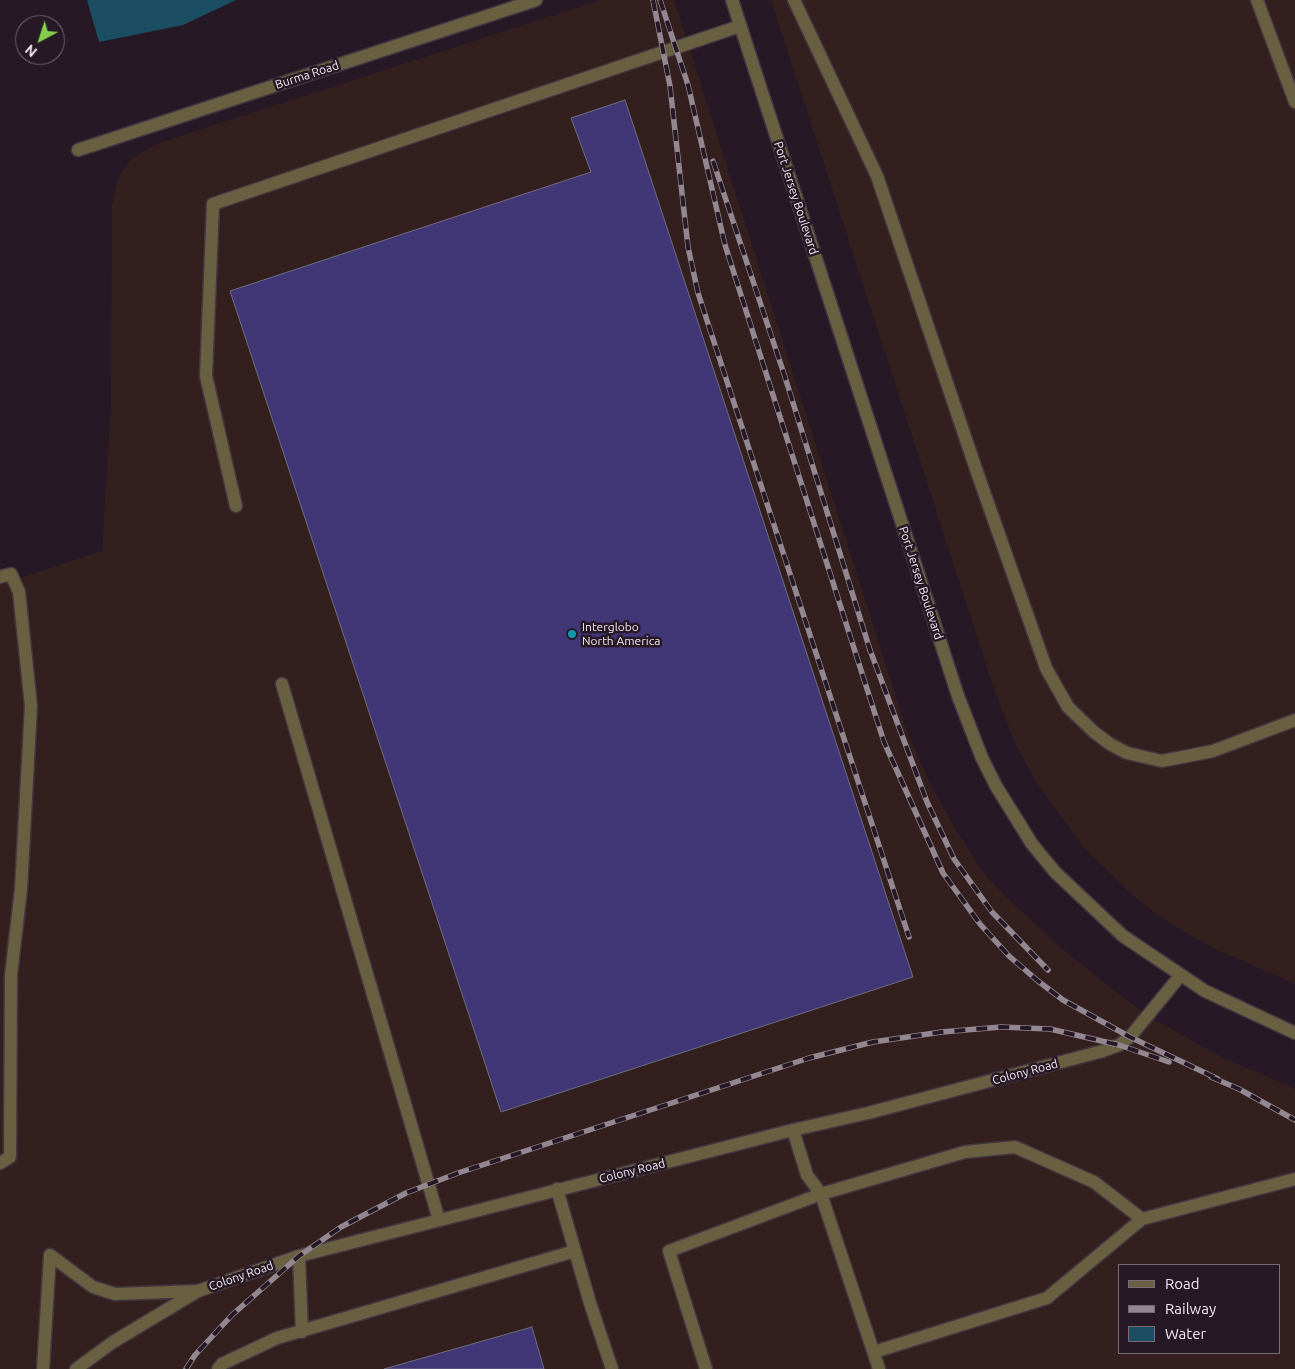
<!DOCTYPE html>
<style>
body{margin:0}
#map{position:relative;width:1295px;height:1369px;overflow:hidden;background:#261925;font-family:Ubuntu,sans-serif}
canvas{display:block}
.legend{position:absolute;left:1118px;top:1264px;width:162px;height:90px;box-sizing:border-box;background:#261925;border:1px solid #786c77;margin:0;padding:6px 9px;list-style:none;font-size:15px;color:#f2e9f1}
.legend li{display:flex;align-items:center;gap:10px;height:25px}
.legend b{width:25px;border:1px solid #786c77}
.north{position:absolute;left:15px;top:15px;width:50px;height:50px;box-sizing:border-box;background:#261925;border:1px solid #786c77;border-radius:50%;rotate:220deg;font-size:14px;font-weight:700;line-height:20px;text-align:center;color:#f2e9f1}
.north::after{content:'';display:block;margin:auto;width:18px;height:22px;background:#86cf4c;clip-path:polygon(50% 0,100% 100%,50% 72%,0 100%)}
</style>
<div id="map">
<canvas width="1295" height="1369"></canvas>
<ul class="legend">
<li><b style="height:6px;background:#696041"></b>Road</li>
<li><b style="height:6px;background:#938892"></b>Railway</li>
<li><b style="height:14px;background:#1b4e62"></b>Water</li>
</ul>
<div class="north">N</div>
</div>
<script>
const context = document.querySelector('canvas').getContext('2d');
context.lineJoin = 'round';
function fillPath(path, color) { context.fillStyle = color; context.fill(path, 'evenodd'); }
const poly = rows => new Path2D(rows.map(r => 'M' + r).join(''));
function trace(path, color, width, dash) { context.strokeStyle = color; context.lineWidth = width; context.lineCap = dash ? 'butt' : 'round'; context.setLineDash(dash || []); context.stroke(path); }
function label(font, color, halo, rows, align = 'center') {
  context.font = font + ' Ubuntu,sans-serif'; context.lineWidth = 5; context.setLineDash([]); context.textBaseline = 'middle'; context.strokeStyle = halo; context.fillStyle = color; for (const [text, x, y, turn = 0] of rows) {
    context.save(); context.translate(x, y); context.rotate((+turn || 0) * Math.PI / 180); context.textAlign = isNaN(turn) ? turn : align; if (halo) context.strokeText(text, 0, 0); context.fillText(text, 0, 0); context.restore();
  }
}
fillPath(poly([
 [601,0,674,0,906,728,929,782,955,828,984,874,1009,900,1059,946,1116,992,1148,1016,1220,1056,1295,1089,1295,1369,0,1369,0,585,102,551,111,405,112,205,118,178,131,159,156,144],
 [1119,1265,1279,1265,1279,1353,1119,1353],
 [771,0,1295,0,1295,984,1220,951,1188,934,1158,915,1135,897,1084,848,1035,780,1015,743,993,686]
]), '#33201e');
fillPath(poly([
 [87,0,236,0,183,25,99,42]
]), '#1b4e62');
const building = poly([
 [625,100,913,977,501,1112,230,291,591,172,571,118,625,100],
 [532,1327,544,1369,384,1369,532,1327]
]);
fillPath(building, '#413676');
trace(building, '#6e6d80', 1);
const service = poly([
 [794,0,877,176,977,472,1046,668,1068,707,1094,732,1110,744,1127,753,1162,761,1213,751,1295,720],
 [1257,0,1295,102],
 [236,506,206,376,213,204,740,26],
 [0,577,11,574,19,592,31,706,21,889,11,975,10,1157,0,1163],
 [282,684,439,1220],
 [793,1130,807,1175,821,1194,879,1369],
 [557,1189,590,1303,612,1369],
 [50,1255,93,1287,115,1294,198,1291],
 [299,1256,302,1332],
 [874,1352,1047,1298,1142,1219,1295,1179],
 [43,1369,50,1255],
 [218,1369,222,1364,277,1338,575,1251],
 [706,1369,669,1251,821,1194,965,1152,1015,1147,1094,1182,1142,1219]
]);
const minor = poly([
 [78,150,536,0],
 [76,1369,113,1342,198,1291,299,1256,793,1130,868,1113,1103,1051,1119,1045,1130,1037,1180,976]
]);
const tertiary = poly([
 [732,0,958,696,982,758,996,786,1032,844,1055,872,1123,936,1205,991,1295,1033]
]);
trace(service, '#433642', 15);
trace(minor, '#433642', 15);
trace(tertiary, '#433642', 15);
trace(service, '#696041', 12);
trace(minor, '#696041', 12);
trace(tertiary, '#696041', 12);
const rail = poly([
 [653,0,670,86,688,247,698,293,909,937],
 [660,0,688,85,725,245,884,742,943,873,980,924,1009,956,1038,981,1063,1000,1130,1037,1218,1079],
 [713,161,785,377,870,650,927,802,954,859,992,912,1048,970],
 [1211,1077,1239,1089,1295,1120],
 [186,1369,195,1355,232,1315,299,1256,341,1227,406,1193,458,1173,809,1058,873,1042,942,1032,1001,1027,1050,1029,1119,1045,1169,1062]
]);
trace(rail, '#938892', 5.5);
trace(rail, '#261925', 4, [11]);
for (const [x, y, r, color] of [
 [572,634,5,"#0f9aa8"]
]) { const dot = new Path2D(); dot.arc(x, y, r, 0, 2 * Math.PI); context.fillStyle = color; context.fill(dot); trace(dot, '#261925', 2); }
label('12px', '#f2e9f1', '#261925', [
 ["Burma Road",307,75,-18],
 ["Port Jersey Boulevard",796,198,72],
 ["Port Jersey Boulevard",921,583,72],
 ["Colony Road",1025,1072,-15],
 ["Colony Road",632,1171,-14],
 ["Colony Road",241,1276,-19]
]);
label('12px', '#f2e9f1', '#261925', [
 ["Interglobo",582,627],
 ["North America",582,641]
], 'left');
</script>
